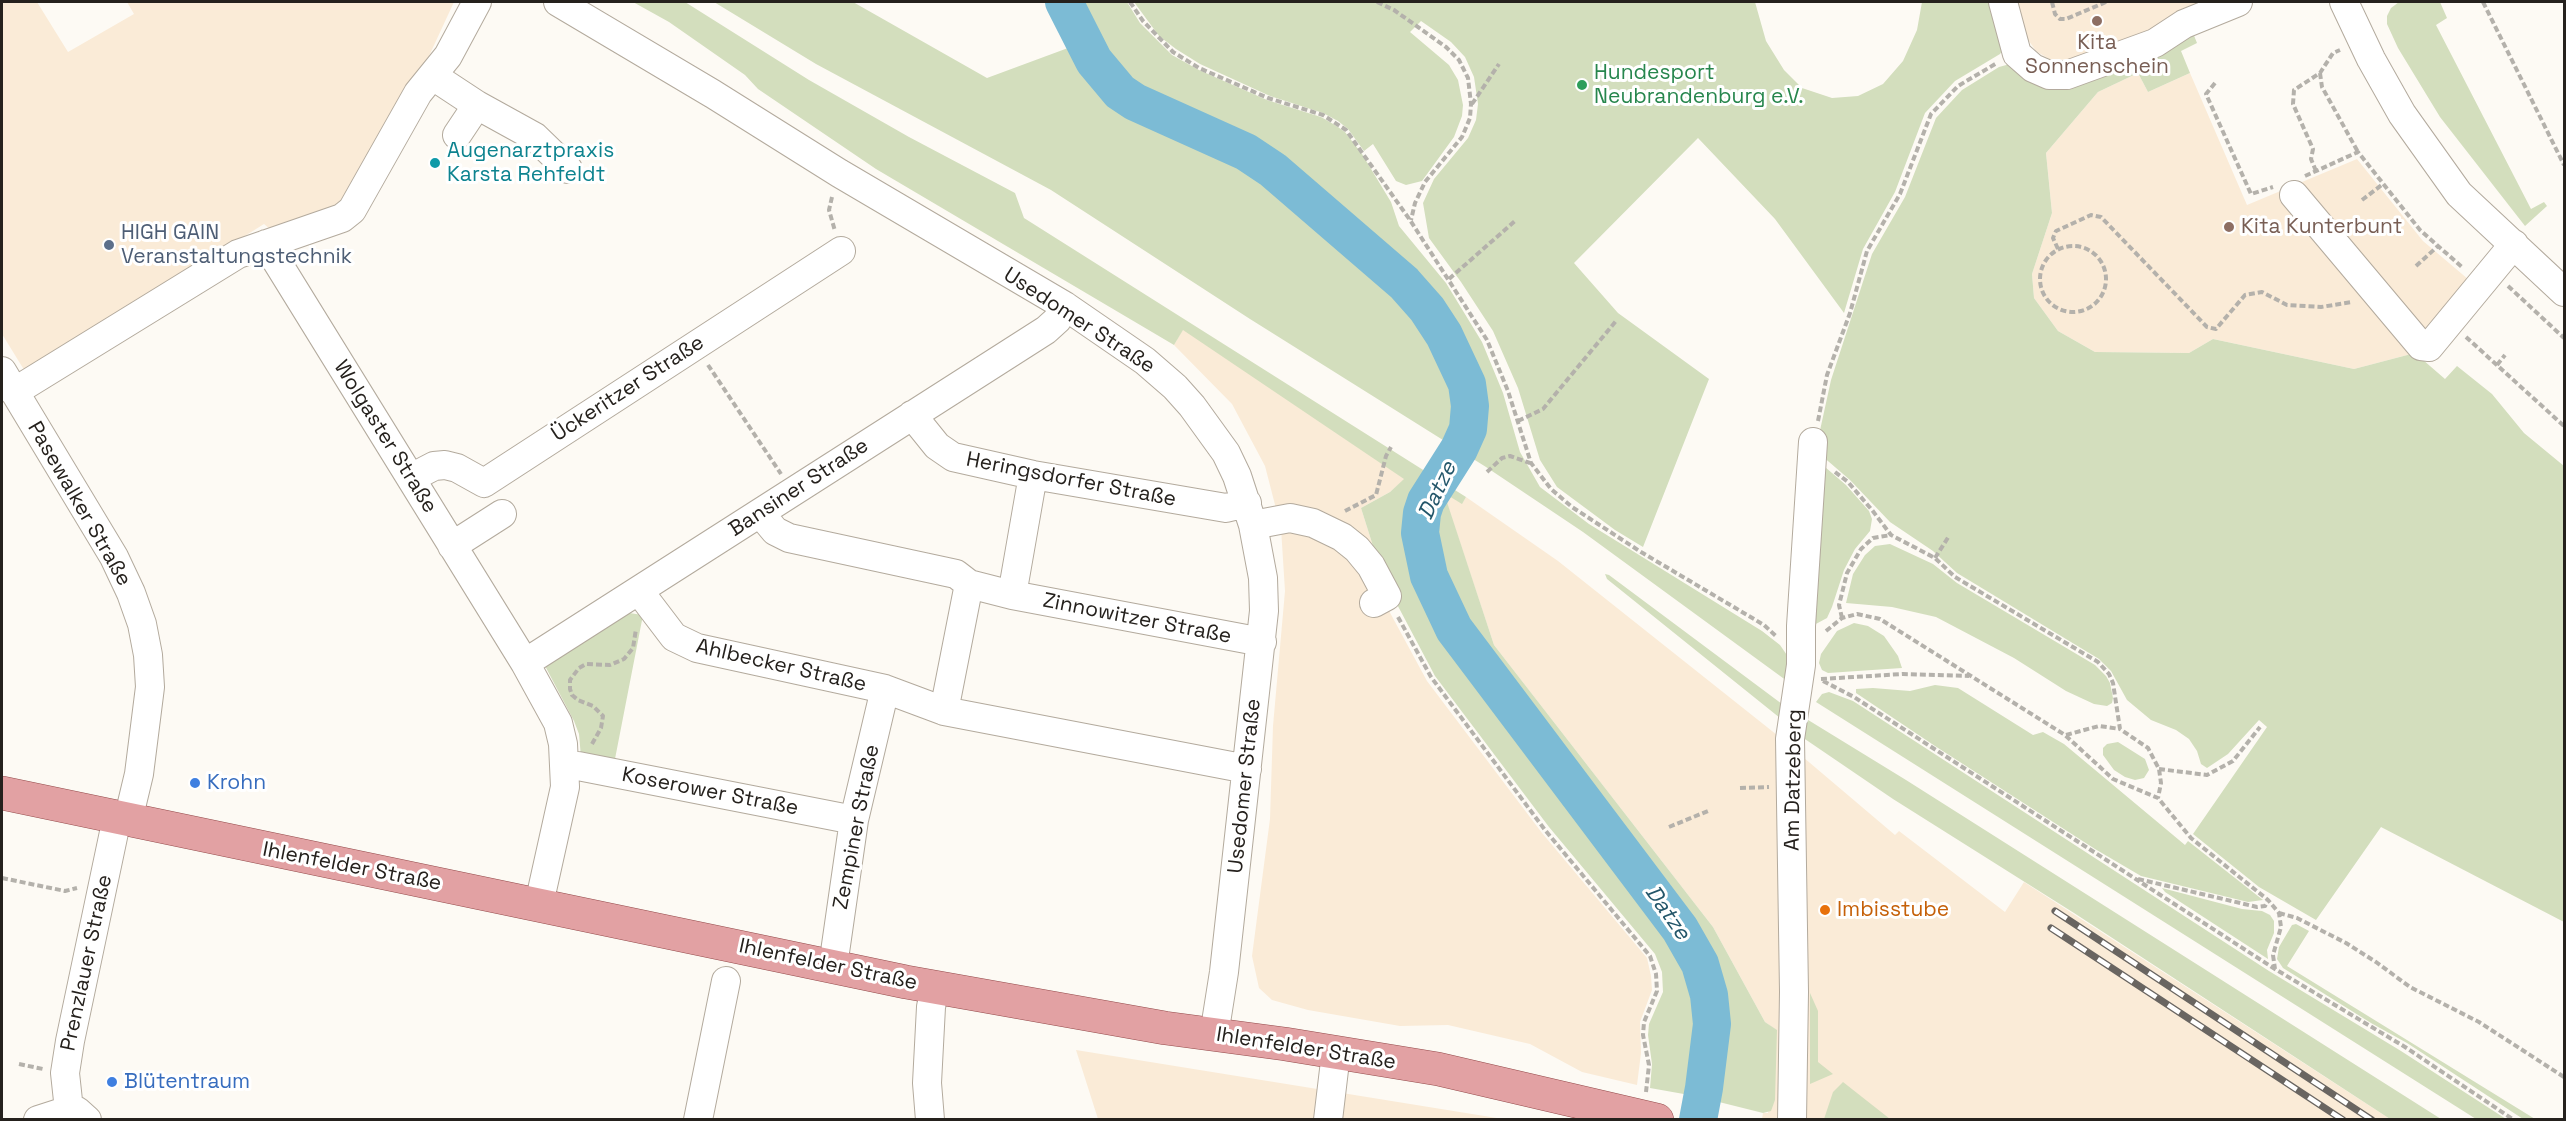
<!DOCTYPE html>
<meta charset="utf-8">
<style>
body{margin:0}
#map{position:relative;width:2566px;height:1121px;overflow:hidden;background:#fdfaf4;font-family:"Space Grotesk",sans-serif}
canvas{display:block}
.frame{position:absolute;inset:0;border:3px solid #25211d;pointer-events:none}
</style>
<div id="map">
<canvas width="2566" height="1121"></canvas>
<div class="frame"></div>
</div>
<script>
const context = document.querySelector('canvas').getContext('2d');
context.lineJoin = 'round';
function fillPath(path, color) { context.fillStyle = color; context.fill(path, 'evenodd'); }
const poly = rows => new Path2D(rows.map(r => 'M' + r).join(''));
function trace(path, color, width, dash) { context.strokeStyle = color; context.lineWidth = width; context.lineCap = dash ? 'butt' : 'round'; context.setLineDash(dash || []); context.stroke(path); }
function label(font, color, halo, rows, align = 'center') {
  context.font = font + ' "Space Grotesk",sans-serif'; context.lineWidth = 6; context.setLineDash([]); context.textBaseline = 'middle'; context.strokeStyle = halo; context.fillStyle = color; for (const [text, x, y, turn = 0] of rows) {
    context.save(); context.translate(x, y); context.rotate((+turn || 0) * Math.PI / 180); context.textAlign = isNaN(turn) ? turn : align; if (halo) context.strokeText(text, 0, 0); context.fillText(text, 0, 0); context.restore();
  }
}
fillPath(poly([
 [2,2,37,2,68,52,134,14,127,2,454,2,429,56,346,205,271,230,264,224,26,373,2,334],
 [2015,2,2214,2,2146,33,2082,57,2067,60,2049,59,2036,51,2024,34],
 [2138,73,2148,92,2190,73,2247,205,2357,159,2423,241,2475,285,2415,353,2354,369,2213,339,2189,353,2095,352,2058,331,2034,298,2032,274,2052,213,2046,153,2098,92],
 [1183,329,1405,479,1390,492,1361,508,1379,565,1368,572,1427,681,1542,833,1647,958,1651,976,1652,990,1640,1022,1641,1053,1637,1085,1582,1072,1530,1044,1448,1025,1400,1026,1308,1010,1272,1000,1259,988,1252,956,1270,819,1273,726,1285,591,1281,528,1265,466,1232,404,1174,345],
 [1443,492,1462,503,1466,497,1558,561,1777,735,1895,835,1899,831,2005,912,2024,882,2390,1119,1762,1119,1763,1113,1768,1113,1776,1030,1765,1022,1713,927,1494,645],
 [1076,1050,1503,1119,1098,1119]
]), '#faebd7');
fillPath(poly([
 [633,2,685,2,809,80,909,137,1015,193,1024,218,1466,497,1462,504,1444,493,1494,645,1713,927,1765,1022,1777,1030,1775,1100,1771,1111,1763,1113,1695,1096,1650,1088,1652,1064,1648,1035,1649,1024,1663,992,1662,972,1655,954,1549,827,1435,676,1391,593,1379,565,1361,508,1390,492,1404,479,1183,330,1174,345,876,169,758,89,745,75,669,22],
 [714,2,853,2,987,78,1068,48,1047,2,1127,2,1140,23,1172,55,1199,70,1267,100,1321,117,1335,125,1345,132,1362,154,1391,202,1399,226,1446,283,1482,342,1503,393,1520,452,1540,487,1589,524,1762,631,1780,645,1791,661,1787,681,1583,532,1486,467,1250,319,1051,190,816,64],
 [1134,2,1755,2,1766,41,1784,70,1802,88,1832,98,1858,96,1883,84,1903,61,1917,30,1922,2,1998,2,2008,42,2000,54,1955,81,1925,113,1895,192,1863,249,1844,313,1775,219,1698,138,1574,263,1618,313,1709,379,1643,547,1615,530,1557,487,1540,460,1518,388,1493,331,1461,282,1429,238,1423,203,1434,179,1468,138,1476,120,1478,104,1474,77,1465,57,1451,42,1421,21,1410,32,1449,65,1458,80,1463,105,1462,116,1454,137,1422,181,1406,185,1396,181,1373,144,1364,151,1348,129,1338,121,1323,113,1270,96,1200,64,1176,49,1159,36],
 [2399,2,2440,2,2447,18,2436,25,2531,209,2544,202,2547,206,2525,226,2440,117,2398,48,2387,24,2387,16,2391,8],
 [2193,33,2197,43,2181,51,2190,73,2148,92,2138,73,2098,92,2046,153,2052,213,2032,274,2034,298,2058,331,2095,352,2189,353,2213,339,2354,369,2415,353,2445,379,2457,366,2492,394,2524,433,2564,466,2564,922,2381,827,2316,920,2259,887,2193,834,2267,727,2259,720,2228,754,2207,768,2201,764,2197,751,2189,739,2176,730,2151,720,2127,700,2111,671,2099,659,1957,573,1933,551,1890,522,1850,480,1821,455,1819,435,1831,380,1872,254,1905,197,1936,118,1962,90,1999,67,2010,64,2031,73],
 [1818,461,1846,485,1869,511,1872,519,1870,531,1855,549,1844,570,1832,607,1827,618,1814,625],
 [1890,544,1933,564,1957,583,2095,665,2106,676,2110,683,2113,698,2112,703,2107,706,2094,704,2066,691,2014,658,1936,617,1892,607,1846,603,1853,574,1865,555,1875,546],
 [1605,574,1609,575,1782,704,1780,718,1607,579],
 [622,612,643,615,614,764,581,757,579,734,574,721,544,664],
 [1854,623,1868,626,1884,636,1898,656,1902,668,1828,673,1822,670,1819,663,1821,654,1837,631],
 [1935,685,1958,688,2033,735,2043,732,2064,744,2185,845,2188,841,2263,900,2248,902,2141,876,2095,849,1935,746,1856,693,1856,689,1873,688,1910,691],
 [1829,692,1853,701,2269,971,2401,1051,2506,1119,2476,1119,1816,702,1822,694],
 [1800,715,1906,780,2441,1119,2390,1119,2074,913,1893,799,1799,735],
 [2118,742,2145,759,2149,770,2144,778,2135,780,2125,777,2114,770,2103,755,2103,748,2107,744],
 [2162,888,2242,909,2262,911,2270,915,2274,921,2274,933,2267,950,2268,959,2165,892],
 [2296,924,2309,931,2287,966,2535,1119,2523,1119,2407,1043,2371,1023,2283,968,2277,959,2279,947,2292,925],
 [1810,993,1818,1011,1818,1062,1833,1074,1810,1084],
 [1843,1082,1890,1119,1824,1119,1833,1092]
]), '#d3debd');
trace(poly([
 [1064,2,1094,61,1120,92,1135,102,1246,152,1273,170,1404,283,1427,309,1444,335,1467,384,1470,406,1468,429,1459,449,1426,501,1422,513,1420,533,1429,576,1454,629,1680,929,1700,964,1709,995,1712,1024,1704,1088,1698,1120]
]), '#7cbbd5', 38);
const minor = poly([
 [558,2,713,94,839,173,1065,306,1145,361,1175,387,1192,406,1226,453,1237,476,1253,525,1263,578,1264,611,1224,972,1214,1035],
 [2003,2,2017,54,2033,68,2049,75,2067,75,2155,43,2184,24,2238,2],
 [2344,2,2371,59,2402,114,2459,194,2564,292],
 [433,76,477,105,535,137,568,169],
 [457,135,477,105],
 [2294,195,2421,346,2429,347,2514,244],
 [266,244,525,663,558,723,563,744,565,787,539,904],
 [2,371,114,557,131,593,142,624,148,655,150,687,139,774,128,820],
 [14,392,238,254,342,218,352,210,418,93,448,56,477,2],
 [912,415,937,446,953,457,1033,475,1226,508,1247,503],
 [411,478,434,466,445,465,457,468,484,483,841,251],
 [760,513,775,531,789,538,956,574,969,584,1012,595,1262,642],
 [1253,525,1290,518,1313,523,1342,537,1357,549,1371,566,1387,596,1374,603],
 [452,546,502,514],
 [639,591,674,637,697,648,885,689,944,711,1247,769],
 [1012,595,1033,475],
 [525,663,1046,330,1057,320,1065,306],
 [944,711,969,584],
 [565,766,578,766,854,820],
 [833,966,854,820,885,689],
 [69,1110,65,1073,70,1041,117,818],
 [38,1120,69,1110,77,1111,87,1120],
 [698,1120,726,981],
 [930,1120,927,1083,931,1007,935,987],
 [1328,1120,1336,1053],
 [1792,1120,1794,992,1790,739,1801,665,1801,626,1813,442]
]);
const major = poly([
 [2,793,906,982,1165,1028,1285,1044,1438,1069,1657,1120]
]);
trace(minor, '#b3aa9d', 30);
trace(major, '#944c4c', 34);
trace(poly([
 [1130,2,1143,21,1173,52,1199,68,1268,98,1323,115,1346,130,1410,220,1487,340,1508,391,1531,463,1551,489,1572,507,1641,552,1764,625,1777,637],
 [1377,2,1394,10,1446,47,1459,60,1468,78,1471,104,1470,118,1462,137,1425,182,1415,203,1411,220],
 [2052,2,2055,14,2060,19,2066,19,2106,2],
 [2483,2,2564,165],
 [2320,73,2322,87,2358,152],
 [2215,83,2206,94,2251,194,2273,187],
 [1472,104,1499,64],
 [2316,171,2311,159,2313,149,2293,104,2294,90,2320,73,2333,53,2340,50],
 [2305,176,2358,152,2420,230,2463,268],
 [832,197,829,210,835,231],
 [2362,200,2383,184],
 '2040 279a33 33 0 1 1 66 0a33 33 0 1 1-66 0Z',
 [2058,249,2053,238,2056,231,2091,215,2101,217,2207,327,2216,329,2245,295,2262,292,2287,305,2321,307,2352,302],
 [2416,266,2438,246],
 [1449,279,1515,221],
 [2508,286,2564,338],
 [2466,337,2564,426],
 [708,365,781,474],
 [2497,365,2505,355],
 [1518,421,1543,409,1616,321],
 [1818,421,1827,375,1850,313,1867,251,1900,194,1931,114,1958,86,1997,63],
 [1487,472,1502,458,1510,456,1530,463],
 [1835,472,1848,482,1872,510,1891,535,1935,558,1955,577,2098,662,2109,674,2113,683,2120,729,2148,748,2159,769,2161,783,2158,798],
 [1345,511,1376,495,1386,456,1391,447],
 [1935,558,1949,536],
 [1398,617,1431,677,1545,830,1650,956,1656,974,1657,991,1644,1022,1643,1035,1649,1065,1646,1092],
 [1842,618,1839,605,1847,573,1861,549,1873,538,1891,535],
 [1826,631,1842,618,1857,614,1880,619,2065,735,2113,779,2158,798,2191,838,2268,900,2279,913,2281,927,2273,955,2275,969],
 [1821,679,1903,674,1969,676],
 [1823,681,1854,697,2275,969,2405,1047,2514,1120],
 [2066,735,2099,726,2120,729],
 [592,744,601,728,603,716,593,706,578,700,572,695,570,689,570,680,579,668,586,664,610,665,624,659,633,648,636,629],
 [2159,769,2207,775,2233,761,2260,727],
 [1740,788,1769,787],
 [1669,827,1708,811],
 [2,878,65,891,77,888],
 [2138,879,2257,907,2265,906,2268,900],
 [2279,913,2297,918,2346,943,2376,962,2410,987,2479,1022,2564,1077],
 [19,1064,43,1069]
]), '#b4b1ab', 4, [6, 3]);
trace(minor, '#fff', 28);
trace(major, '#e2a1a3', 33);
const rail = poly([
 [2055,911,2372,1120],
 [2051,928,2343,1120]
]);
trace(rail, '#696561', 7);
trace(rail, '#fff', 4.5, [14]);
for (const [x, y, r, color] of [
 [2097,21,6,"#8d6e63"],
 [1582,85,6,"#2e9e5b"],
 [435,163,6,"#0f9aa8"],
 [2229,227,6,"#8d6e63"],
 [109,245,6,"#5c6f8a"],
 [195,783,6,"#3f7fe0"],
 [1825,910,6,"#e8710a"],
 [112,1082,6,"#3f7fe0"]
]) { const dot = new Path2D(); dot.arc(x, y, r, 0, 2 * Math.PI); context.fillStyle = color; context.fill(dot); trace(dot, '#fff', 2); }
label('21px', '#785e54', '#fff', [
 ["Kita",2097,43],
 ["Sonnenschein",2097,67],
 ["Kita Kunterbunt",2241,227,"left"]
]);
label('21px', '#27864d', '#fff', [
 ["Hundesport",1594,73],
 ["Neubrandenburg e.V.",1594,97]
], 'left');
label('21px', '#0d838f', '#fff', [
 ["Augenarztpraxis",447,151],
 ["Karsta Rehfeldt",447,175]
], 'left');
label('21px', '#4e5e75', '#fff', [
 ["HIGH GAIN",121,233],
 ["Veranstaltungstechnik",121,257]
], 'left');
label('21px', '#25211d', '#fff', [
 ["Usedomer Straße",1079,321,33],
 ["Ückeritzer Straße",628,389,-33],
 ["Wolgaster Straße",385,437,58],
 ["Heringsdorfer Straße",1071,480,11],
 ["Bansiner Straße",799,488,-33],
 ["Pasewalker Straße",79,504,60],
 ["Zinnowitzer Straße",1137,619,11],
 ["Ahlbecker Straße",781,666,13],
 ["Am Datzeberg",1794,780,-89],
 ["Usedomer Straße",1245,786,-84],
 ["Koserower Straße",710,792,11],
 ["Zempiner Straße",857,827,-79],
 ["Ihlenfelder Straße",352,867,11],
 ["Prenzlauer Straße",87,963,-78],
 ["Ihlenfelder Straße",828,965,12],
 ["Ihlenfelder Straße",1306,1049,9]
]);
label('21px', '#366cbe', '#fff', [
 ["Krohn",207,783],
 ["Blütentraum",124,1082]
], 'left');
label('21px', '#c56008', '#fff', [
 ["Imbisstube",1837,910]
], 'left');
label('italic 22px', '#23566a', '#fff', [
 ["Datze",1438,491,-65],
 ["Datze",1667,913,55]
]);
</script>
